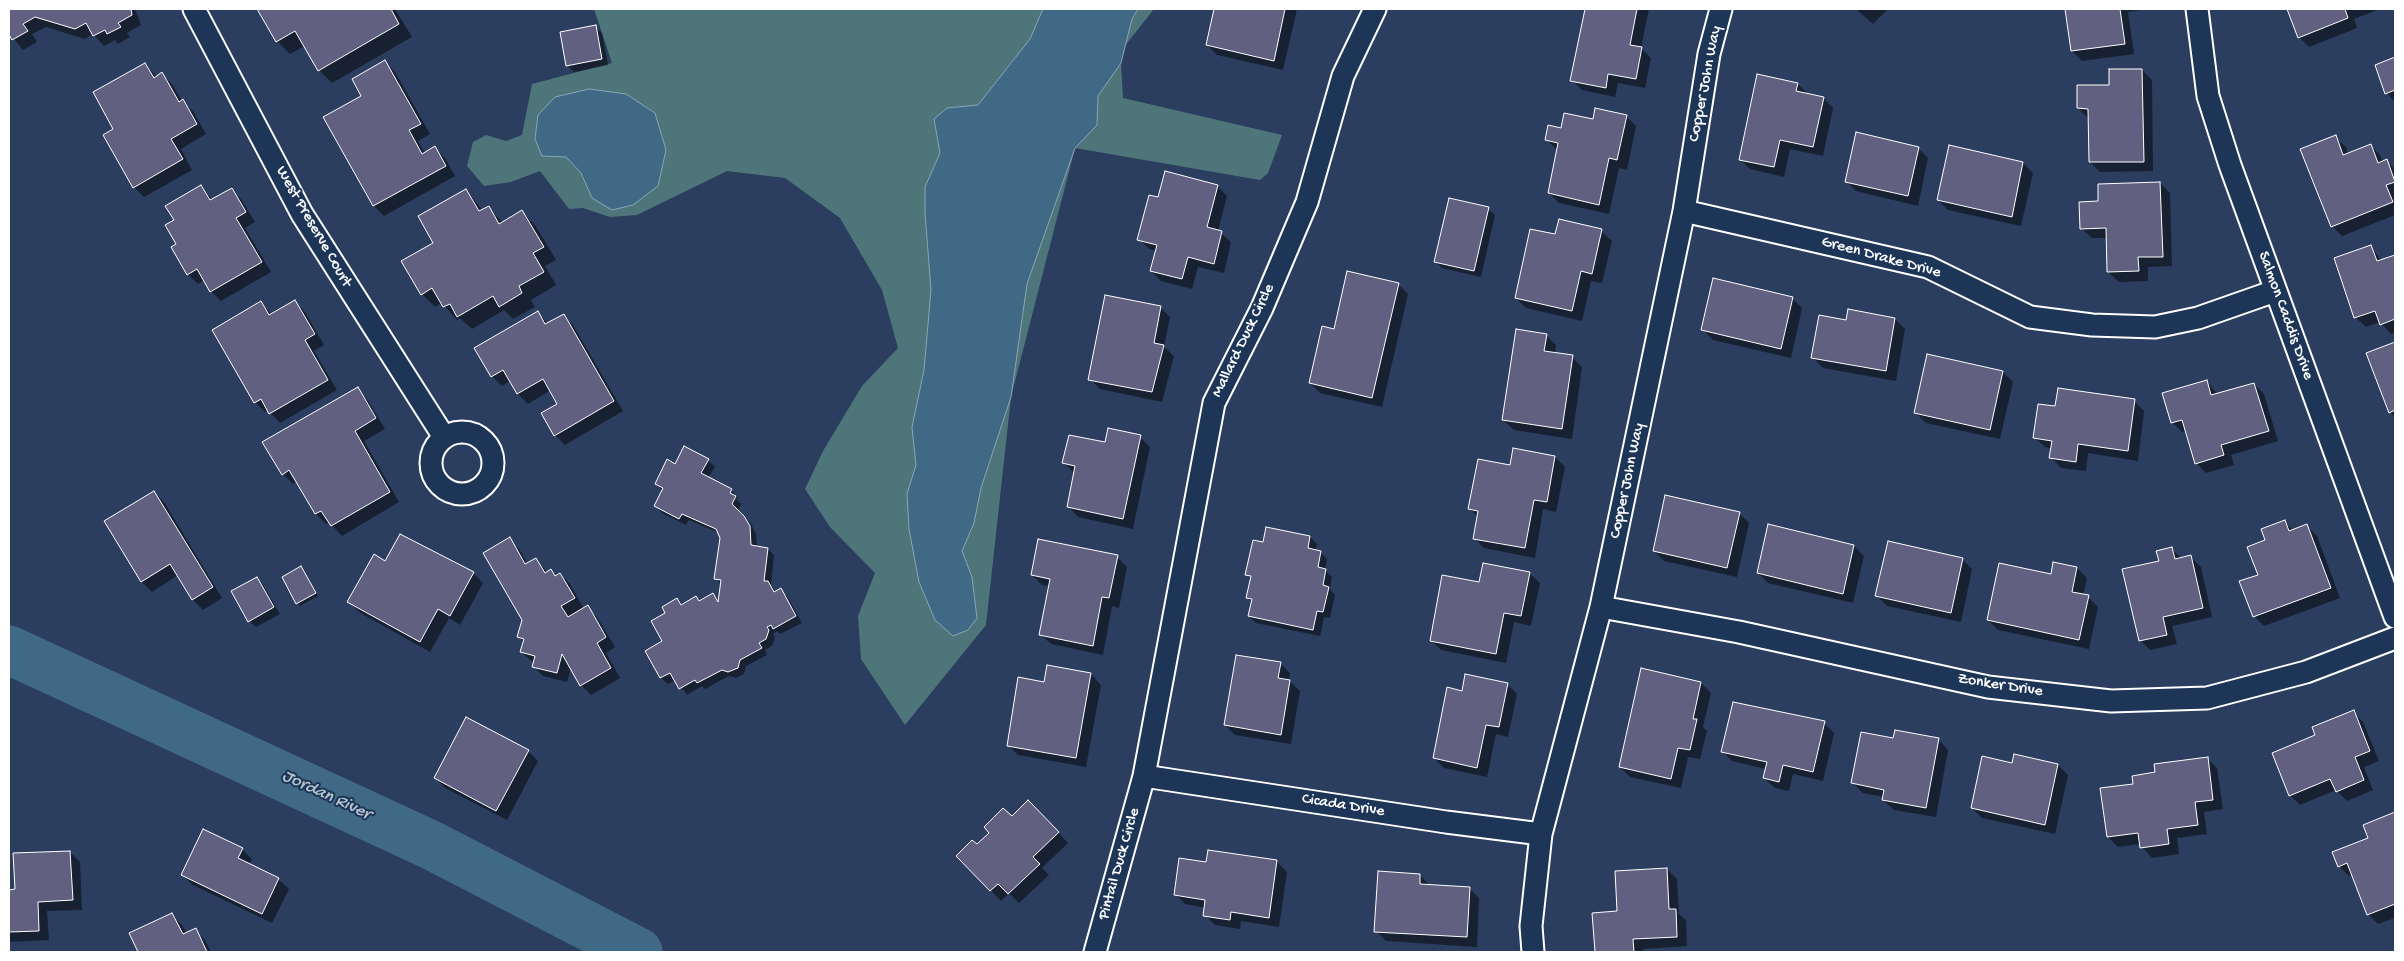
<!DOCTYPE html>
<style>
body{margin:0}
#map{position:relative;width:2404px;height:961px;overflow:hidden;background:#2b3e5f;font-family:"Gochi Hand",sans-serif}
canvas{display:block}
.frame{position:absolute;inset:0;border:10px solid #fff;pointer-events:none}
</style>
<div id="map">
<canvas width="2404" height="961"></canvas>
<div class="frame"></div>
</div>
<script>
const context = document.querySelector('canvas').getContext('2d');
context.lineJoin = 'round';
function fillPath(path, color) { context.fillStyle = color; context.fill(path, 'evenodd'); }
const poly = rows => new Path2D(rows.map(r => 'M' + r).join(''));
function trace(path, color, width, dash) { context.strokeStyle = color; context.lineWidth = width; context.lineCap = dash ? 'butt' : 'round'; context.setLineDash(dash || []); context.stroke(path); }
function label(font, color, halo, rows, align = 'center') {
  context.font = font + ' "Gochi Hand",sans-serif'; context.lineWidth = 4; context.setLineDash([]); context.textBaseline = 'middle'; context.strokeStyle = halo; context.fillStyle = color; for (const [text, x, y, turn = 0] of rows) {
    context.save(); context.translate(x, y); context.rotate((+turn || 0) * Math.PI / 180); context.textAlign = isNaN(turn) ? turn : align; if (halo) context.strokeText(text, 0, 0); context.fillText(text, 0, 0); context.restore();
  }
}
fillPath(poly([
 [594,9,1154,9,1124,47,1121,63,1123,98,1282,135,1268,173,1260,180,1075,148,1011,397,986,625,905,725,861,659,858,616,875,573,830,527,805,489,823,451,862,386,898,348,882,290,840,218,785,178,727,171,637,215,610,217,583,208,569,209,540,171,511,182,484,186,467,166,473,142,486,135,506,141,522,135,532,84,612,63]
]), '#4e767a');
const water = poly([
 [1043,9,1138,9,1132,19,1121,63,1098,96,1097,125,1075,148,1027,284,1011,397,981,488,974,523,962,551,972,577,977,618,968,630,953,636,935,620,919,582,909,529,907,494,916,465,912,427,924,370,931,290,925,213,925,187,940,153,934,119,947,108,978,105,1030,39,1043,9],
 [589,89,626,94,655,113,666,150,658,186,633,205,612,210,592,198,581,173,566,157,542,156,535,139,538,115,555,97,589,89]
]);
fillPath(water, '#3f6985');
trace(water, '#8ca5b6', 1);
fillPath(poly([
 [9,9,135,9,141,25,127,33,130,37,118,44,115,40,104,46,93,34,85,39,46,27,32,34,37,42,23,50,9,33],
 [259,9,395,9,412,37,332,83,319,70,305,46,290,54,277,41],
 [1215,9,1297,9,1283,70,1217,55,1207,45],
 [1586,9,1649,9,1641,48,1651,58,1645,88,1618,83,1615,97,1582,90,1572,80],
 [1856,9,1888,9,1873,24],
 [2066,9,2147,9,2128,12,2134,54,2082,61,2072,51],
 [2288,9,2380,9,2354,19,2357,28,2309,47,2299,37],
 [595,27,602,33,608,65,574,72,567,65],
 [2395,58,2395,99,2393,100,2387,93,2376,66],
 [385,62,395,72,430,134,418,141,425,153,435,148,445,158,455,176,384,216,374,206,325,117,363,96],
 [145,64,157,77,162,74,172,84,182,101,193,111,206,134,181,149,192,170,144,197,134,187,115,130],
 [2142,70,2152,80,2153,171,2100,172,2090,162,2088,118,2078,108,2110,86],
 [1798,84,1808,94,1823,98,1833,108,1823,156,1790,149,1784,177,1750,169,1740,159],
 [1626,116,1636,126,1627,170,1619,168,1609,214,1559,203,1549,193,1557,150,1547,140,1594,121],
 [2335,137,2346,147,2348,154,2370,145,2380,155,2383,162,2386,161,2395,169,2395,215,2342,236,2332,226],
 [1950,147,2023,163,2033,173,2021,226,1948,210,1938,200],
 [1918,148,1928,158,1918,206,1856,191,1846,181],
 [2160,183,2170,193,2172,266,2148,267,2148,281,2119,282,2108,272,2108,238,2092,238,2081,228,2100,203],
 [1217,186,1227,196,1218,231,1231,242,1224,273,1198,267,1192,289,1161,281,1151,271,1156,251,1149,249,1139,239,1159,199],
 [201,187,213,200,231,189,241,199,255,222,245,228,271,272,221,301,211,291,205,280,198,284,188,274,178,245,175,221],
 [466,190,483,211,488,207,503,223,522,212,535,225,556,260,545,266,556,285,531,300,535,307,513,319,504,310,472,329,460,318,457,320,442,303,435,307,422,294,435,243],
 [1488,209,1495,215,1481,277,1442,268,1435,261],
 [1601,231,1612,241,1602,283,1591,281,1582,321,1526,308,1516,298,1556,236],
 [2371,247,2382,261,2395,256,2395,332,2391,334,2380,322,2366,327,2355,317],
 [1398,284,1408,294,1382,407,1320,393,1310,383,1334,331],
 [1792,298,1802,308,1791,358,1713,340,1703,330],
 [295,302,305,312,324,345,314,351,337,390,280,423,268,410,265,412,255,402,261,303,272,315],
 [267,397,256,403,256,400],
 [1160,307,1170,317,1164,347,1174,356,1162,402,1100,389,1090,379],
 [538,313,549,324,563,315,573,325,623,411,565,445,555,435,559,405,551,390,528,404,518,394,510,381,502,386,492,376],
 [1895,319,1905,329,1896,381,1823,368,1813,358,1847,322],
 [1546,335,1556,345,1555,354,1572,357,1582,367,1572,439,1514,430,1503,420],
 [2395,343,2395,417,2390,412,2367,354],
 [2003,372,2013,382,2000,439,1926,423,1916,413],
 [2207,381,2218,395,2254,384,2264,394,2278,441,2231,455,2234,465,2206,473,2196,463,2187,431,2182,432,2172,422],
 [357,389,367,399,385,429,364,441,399,502,342,536,329,522,326,524,316,514,297,481,293,484,283,474],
 [2134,401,2144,411,2138,461,2088,453,2086,471,2061,468,2051,457,2052,449,2045,447,2034,437,2056,408],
 [1140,437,1150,447,1133,529,1078,517,1068,506,1074,473,1064,463,1106,444],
 [1555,457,1565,467,1556,512,1543,509,1535,558,1484,548,1474,538,1478,517,1470,509,1511,467],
 [708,460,715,467,708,478,731,490,738,497,736,499,741,504,738,511,751,524,756,534,757,547,768,549,774,555,771,585,776,592,781,590,787,596,802,623,780,634,777,631,773,634,775,638,772,646,765,650,767,655,746,666,744,674,736,678,729,676,705,689,702,686,687,695,676,680,668,684,661,678,646,651,664,641,667,613,677,600,683,605,700,602,713,595,719,601,721,584,716,579,721,538,719,533,689,520,686,525,662,513,656,506,663,491,656,484,676,466],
 [154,492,164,502,222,598,203,610,193,600,178,575,152,592,142,582,105,522],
 [1739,513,1749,523,1737,577,1664,561,1654,551],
 [2285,522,2294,531,2307,526,2317,536,2340,598,2264,626,2254,616,2267,541],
 [1267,528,1310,537,1317,544,1315,551,1320,552,1327,559,1325,570,1332,577,1330,589,1335,595,1330,618,1324,617,1320,636,1256,623,1249,616,1252,602,1248,598,1252,579,1247,574,1264,544],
 [509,539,519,549,528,564,536,560,548,573,551,571,556,576,560,574,570,584,584,609,587,607,597,617,615,647,606,653,620,678,591,695,581,685,571,667,567,682,543,676,533,666,534,663,521,652,524,642,519,637,523,620],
 [1854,546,1864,556,1853,603,1768,583,1758,573],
 [2172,549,2182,559,2191,557,2201,567,2212,617,2172,626,2177,644,2150,650,2140,640,2160,562],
 [1117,557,1127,567,1119,608,1112,606,1103,655,1051,644,1040,634,1050,586,1042,585,1032,575],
 [1962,559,1972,569,1961,622,1887,606,1877,596],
 [386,562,473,573,483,583,460,625,449,618,430,652,359,612,349,602],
 [301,568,318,596,300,606,297,603],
 [2077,568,2087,578,2083,596,2088,597,2098,607,2089,649,1998,630,1988,620,2052,575],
 [1529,573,1540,583,1531,626,1514,622,1506,663,1441,650,1431,640,1480,583],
 [257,579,263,585,280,614,256,627,249,621],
 [1280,663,1290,673,1289,681,1300,691,1291,744,1235,735,1225,725],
 [1091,674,1101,685,1086,767,1018,755,1008,745,1045,684],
 [1701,683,1711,693,1703,727,1707,731,1700,759,1688,757,1681,788,1630,777,1620,767],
 [1507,684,1517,694,1508,737,1496,734,1487,777,1444,768,1434,758,1463,692],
 [2353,712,2363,722,2379,761,2364,767,2373,790,2347,801,2336,790,2300,805,2290,795,2317,736],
 [1824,723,1834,733,1823,781,1793,774,1789,791,1775,788,1764,778,1766,769,1732,761,1722,751],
 [1938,739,1948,750,1936,817,1894,810,1883,800,1884,797,1863,793,1853,783,1894,740],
 [528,751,538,761,507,820,445,788,435,778],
 [2207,758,2217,768,2223,809,2204,812,2207,834,2177,838,2179,854,2152,858,2142,847,2141,844,2118,847,2108,837,2157,773],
 [2013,764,2058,765,2068,775,2055,834,1982,818,1972,808],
 [1028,801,1068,843,1042,868,1049,875,1019,903,1009,893,1001,901,958,856,977,846],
 [2395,814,2395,918,2378,924,2368,914,2353,875,2349,876,2339,866,2369,839,2364,826],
 [242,849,252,859,249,865,278,879,289,889,272,923,193,885,182,875],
 [1209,851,1277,862,1287,872,1279,927,1241,921,1240,929,1215,925,1205,915,1206,908,1185,904,1175,894,1207,864],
 [70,852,80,862,82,910,47,911,49,940,9,942,9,891,16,891],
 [1667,869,1677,879,1679,914,1686,920,1687,946,1643,949,1643,952,1596,952,1594,914,1618,913],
 [1420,875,1430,886,1469,888,1479,898,1477,947,1386,941,1376,931],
 [172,915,182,925,187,934,195,930,205,940,211,952,139,952,131,934]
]), '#0007');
trace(poly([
 [9,650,431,845,638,952]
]), '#3f6985', 49);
const building = poly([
 [9,9,131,9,132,15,118,23,121,27,107,34,105,30,93,36,86,23,75,29,35,17,23,24,28,31,12,40,9,35,9,9],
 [257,9,391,9,399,24,318,71,295,31,276,42,257,9],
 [1214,9,1285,9,1274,61,1206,45,1214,9],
 [1585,9,1637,9,1630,45,1642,47,1636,79,1608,74,1606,88,1570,81,1585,9],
 [2065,9,2120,9,2125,44,2071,51,2065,9],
 [2287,9,2345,9,2348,18,2298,38,2287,9],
 [596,25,602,59,566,66,560,32,596,25],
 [2395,57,2395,90,2385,94,2375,65,2395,57],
 [385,60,421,124,409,130,422,154,435,146,446,166,373,206,323,117,361,96,352,79,385,60],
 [145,63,154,78,162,72,179,102,183,99,197,124,171,139,183,159,133,188,103,135,113,129,93,92,145,63],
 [2109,69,2142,69,2144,162,2089,162,2088,109,2077,108,2077,85,2109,85,2109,69],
 [1757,74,1798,83,1796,91,1824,97,1813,147,1780,140,1774,167,1739,160,1757,74],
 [1595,108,1627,115,1617,160,1609,158,1599,205,1548,193,1558,143,1545,140,1548,125,1561,128,1564,113,1593,119,1595,108],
 [1856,132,1919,147,1908,196,1845,182,1856,132],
 [2336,135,2343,155,2371,144,2378,163,2387,159,2395,182,2386,185,2393,202,2331,227,2300,149,2336,135],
 [1949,145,2023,162,2012,217,1937,200,1949,145],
 [1165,171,1218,185,1207,227,1222,231,1214,264,1188,257,1182,279,1150,271,1157,245,1137,240,1149,195,1158,197,1165,171],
 [2160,182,2163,257,2138,257,2139,271,2107,272,2106,228,2080,229,2079,202,2098,201,2098,184,2160,182],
 [201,185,210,200,232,188,246,212,236,218,262,262,210,292,197,269,187,275,171,247,176,244,165,225,174,220,165,206,201,185],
 [466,189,479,211,489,206,499,224,522,210,544,247,533,253,544,272,519,286,522,293,499,307,493,296,457,317,450,304,443,307,432,288,421,295,401,261,433,243,418,216,466,189],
 [1449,198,1489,207,1474,271,1434,262,1449,198],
 [1559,219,1602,229,1592,274,1581,271,1572,311,1515,298,1530,229,1555,234,1559,219],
 [2371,245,2377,261,2395,255,2395,319,2380,325,2375,311,2354,318,2334,258,2371,245],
 [1347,271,1399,283,1372,398,1309,383,1322,326,1334,329,1347,271],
 [1713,278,1793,297,1781,349,1701,330,1713,278],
 [1105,295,1161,306,1154,343,1164,345,1152,392,1088,380,1105,295],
 [295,300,315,334,305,340,328,380,269,414,261,399,254,403,212,330,261,301,269,315,295,300],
 [1848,309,1895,318,1886,371,1811,358,1819,315,1846,320,1848,309],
 [538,311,545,324,564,314,614,401,554,436,541,413,557,404,543,379,517,394,503,370,491,377,474,348,538,311],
 [1516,329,1547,334,1544,351,1573,355,1562,429,1502,420,1516,329],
 [2395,342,2395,410,2389,413,2366,353,2395,342],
 [1927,354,2003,371,1990,430,1914,413,1927,354],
 [2207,380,2211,395,2254,383,2269,431,2221,445,2224,455,2195,464,2182,420,2171,423,2162,393,2207,380],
 [358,387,376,418,355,431,390,492,331,526,321,511,315,514,289,470,282,475,262,442,358,387],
 [2058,388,2135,399,2128,451,2078,444,2076,462,2049,458,2052,441,2033,438,2038,404,2055,406,2058,388],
 [1108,428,1141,435,1123,519,1067,507,1075,466,1062,463,1069,435,1105,442,1108,428],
 [684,446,709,459,701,473,732,489,730,493,736,496,732,504,744,516,750,526,751,545,768,548,764,581,768,581,774,592,781,588,796,616,773,629,771,625,767,627,769,630,766,639,759,643,762,648,740,660,738,668,728,672,722,670,697,683,695,680,679,689,670,673,660,678,645,651,662,641,651,621,665,613,662,607,677,598,681,605,696,596,699,601,713,593,718,602,721,580,714,579,720,538,716,529,682,514,679,519,654,506,663,488,655,484,667,459,675,464,684,446],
 [1513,448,1555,456,1547,502,1534,500,1525,548,1473,539,1478,511,1468,509,1478,459,1510,465,1513,448],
 [154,491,213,587,192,600,170,564,141,582,104,521,154,491],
 [1665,495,1740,512,1727,568,1653,551,1665,495],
 [2285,520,2289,531,2307,524,2331,588,2253,617,2239,581,2258,575,2247,547,2265,540,2261,529,2285,520],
 [1768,524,1854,545,1843,594,1757,573,1768,524],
 [1266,527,1310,536,1308,548,1321,551,1318,567,1326,569,1323,585,1329,587,1323,612,1317,611,1313,630,1248,616,1252,599,1246,598,1251,576,1245,575,1253,540,1263,542,1266,527],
 [400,534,474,572,450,616,438,609,420,642,347,602,374,554,385,561,400,534],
 [510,537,525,564,536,558,545,573,551,569,555,576,560,573,575,598,561,606,568,617,588,605,606,637,597,643,611,668,580,686,562,654,557,673,532,667,535,656,520,652,524,639,517,637,522,620,483,553,510,537],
 [1038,539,1118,555,1109,598,1102,597,1093,646,1039,635,1050,579,1031,575,1038,539],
 [1888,541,1963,558,1951,613,1875,596,1888,541],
 [2172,547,2175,559,2191,555,2203,608,2163,617,2167,635,2139,641,2122,569,2159,561,2156,551,2172,547],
 [2053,562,2077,567,2072,592,2089,595,2079,640,1987,620,1999,563,2051,574,2053,562],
 [1483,563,1530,572,1521,616,1504,613,1496,654,1430,641,1442,575,1479,582,1483,563],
 [301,566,316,593,296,604,282,577,301,566],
 [257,577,274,607,248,622,231,591,257,577],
 [1236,655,1281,662,1278,678,1290,680,1281,735,1224,725,1236,655],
 [1047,665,1091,673,1076,758,1007,746,1018,677,1044,682,1047,665],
 [1641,668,1701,682,1693,719,1697,719,1690,750,1678,748,1671,779,1619,767,1641,668],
 [1465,674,1508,683,1499,727,1486,725,1477,768,1433,758,1447,687,1462,691,1465,674],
 [1733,702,1825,721,1813,772,1783,765,1779,782,1763,778,1767,762,1721,752,1733,702],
 [2354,710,2370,751,2355,757,2364,780,2336,792,2330,779,2289,796,2272,753,2315,735,2312,727,2354,710],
 [466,717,529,750,496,811,434,778,466,717],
 [1895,730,1939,738,1926,808,1882,800,1884,790,1851,783,1861,732,1893,738,1895,730],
 [2014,754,2058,764,2045,825,1971,808,1982,756,2012,763,2014,754],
 [2208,757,2213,800,2195,802,2198,825,2167,829,2169,844,2140,848,2138,833,2107,837,2100,788,2133,784,2132,776,2155,772,2154,764,2208,757],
 [1028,800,1059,832,1033,857,1040,864,1008,894,998,884,990,891,956,856,972,840,977,844,989,833,984,827,1003,808,1012,816,1028,800],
 [2395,812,2395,904,2367,915,2347,863,2338,867,2332,852,2368,838,2363,825,2395,812],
 [203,829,243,848,238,858,279,878,262,914,181,875,203,829],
 [1208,850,1277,860,1269,918,1231,912,1230,920,1203,916,1205,900,1174,895,1179,858,1206,862,1208,850],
 [70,851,73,900,38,902,39,931,9,932,9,890,15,889,13,853,70,851],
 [1667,868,1669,909,1676,909,1677,937,1633,939,1634,952,1595,952,1592,913,1617,911,1615,871,1667,868],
 [1378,871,1420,874,1420,884,1470,887,1467,937,1374,932,1378,871],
 [172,913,183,934,196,928,207,952,138,952,129,933,172,913]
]);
fillPath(building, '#626080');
trace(building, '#fff', 1);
const minor = poly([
 [194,9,302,214,444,437],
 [2197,9,2208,96,2230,165,2395,617],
 [1684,211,1928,267,2030,317,2092,325,2155,327,2198,318,2275,291],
 '431 463a31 31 0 1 1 62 0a31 31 0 1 1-62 0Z',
 [1601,607,1739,632,1988,687,2111,701,2207,698,2306,672,2395,638],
 [1144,776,1446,822,1541,834],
 [1095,952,1144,776,1214,403,1262,308,1307,202,1343,76,1375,9],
 [1533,952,1531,926,1541,834,1601,607,1684,211,1709,54,1721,9]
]);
trace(minor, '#fff', 25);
trace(minor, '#1d3557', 21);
label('16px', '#fff', '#1d3557', [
 ["Copper John Way",1706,84,-79],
 ["West Preserve Court",313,227,60],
 ["Green Drake Drive",1881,258,15],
 ["Salmon Caddis Drive",2285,316,70],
 ["Mallard Duck Circle",1244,341,-64],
 ["Copper John Way",1628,481,-78],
 ["Zonker Drive",2000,686,9],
 ["Cicada Drive",1343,806,9],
 ["Pintail Duck Circle",1120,864,-74]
]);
label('italic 18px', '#b2c3ce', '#1d3557', [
 ["Jordan River",326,796,25]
]);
</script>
